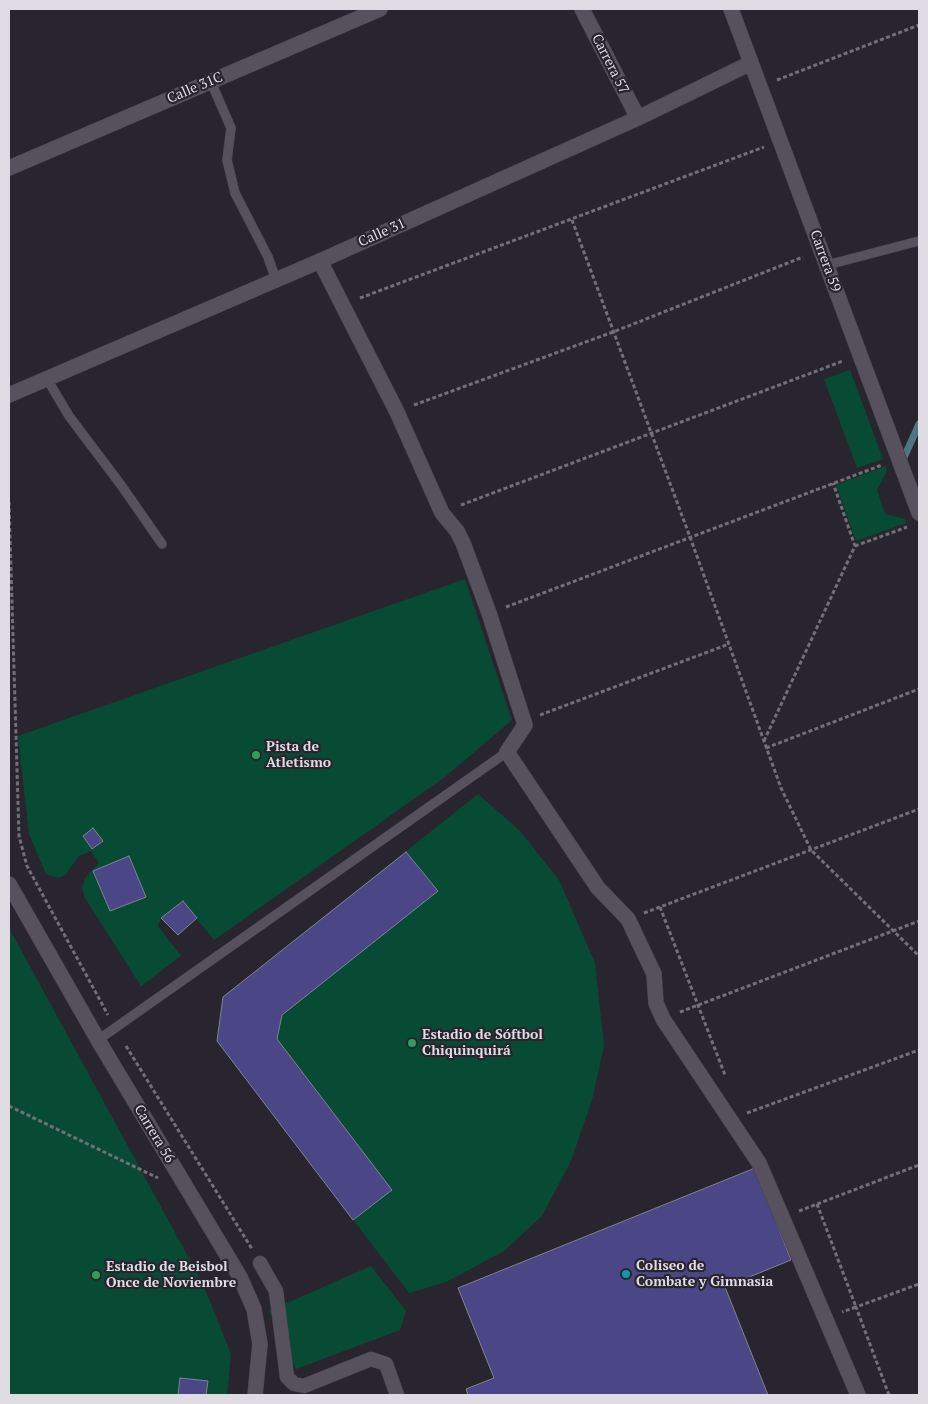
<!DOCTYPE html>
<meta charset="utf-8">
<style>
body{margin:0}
#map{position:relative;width:928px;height:1404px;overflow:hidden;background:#29252f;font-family:"PT Serif",serif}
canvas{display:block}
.frame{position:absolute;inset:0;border:10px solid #dedbe2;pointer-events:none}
</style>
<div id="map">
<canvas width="928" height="1404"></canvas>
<div class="frame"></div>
</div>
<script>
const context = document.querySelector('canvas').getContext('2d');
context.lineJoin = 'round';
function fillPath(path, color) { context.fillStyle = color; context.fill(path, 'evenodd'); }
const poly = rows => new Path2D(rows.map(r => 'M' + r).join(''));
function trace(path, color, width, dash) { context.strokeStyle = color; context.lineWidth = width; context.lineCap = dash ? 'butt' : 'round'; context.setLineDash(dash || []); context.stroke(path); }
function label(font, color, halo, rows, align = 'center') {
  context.font = font + ' "PT Serif",serif'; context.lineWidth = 4.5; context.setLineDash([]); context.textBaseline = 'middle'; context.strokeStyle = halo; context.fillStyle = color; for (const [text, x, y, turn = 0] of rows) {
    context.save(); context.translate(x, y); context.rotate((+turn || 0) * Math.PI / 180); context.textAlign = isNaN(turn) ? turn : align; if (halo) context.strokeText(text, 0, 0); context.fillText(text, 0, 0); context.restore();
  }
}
fillPath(poly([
 [850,370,883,459,857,468,824,379],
 [886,466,887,471,877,490,885,514,905,519,906,523,856,541,836,485],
 [465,579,512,720,445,777,214,940,182,901,161,918,158,926,181,956,141,986,85,898,82,889,85,878,99,863,91,851,79,856,65,875,58,878,46,874,29,834,18,736],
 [478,794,519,830,559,880,595,963,604,1046,592,1100,571,1161,542,1216,504,1251,446,1282,409,1293,217,1041,223,997],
 [9,928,203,1284,231,1354,227,1395,9,1395],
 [371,1266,406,1311,400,1330,296,1369,269,1311]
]), '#084b34');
trace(poly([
 [902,462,919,424]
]), '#4e7682', 7);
const building = poly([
 [93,828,103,841,92,849,83,836,93,828],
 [406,852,438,891,282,1015,277,1039,392,1190,353,1220,217,1041,223,997,406,852],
 [129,856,146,897,110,911,93,871,129,856],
 [183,901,197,918,178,935,161,918,183,901],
 [755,1168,791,1260,725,1287,768,1395,468,1395,466,1389,494,1378,458,1288,755,1168],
 [180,1378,208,1381,206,1395,178,1395,180,1378]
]);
fillPath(building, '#4b4786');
trace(building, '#81828f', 1);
const service = poly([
 [211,82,231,128,227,160,235,193,268,257,276,280],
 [827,265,919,241],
 [47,379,69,416,121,485,162,544],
 [98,1040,507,752]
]);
const pedestrian = poly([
 [260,1263,276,1291,287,1377,294,1384,304,1386,371,1359,386,1364,397,1395]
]);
const minor = poly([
 [582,9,638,118],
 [9,168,380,9],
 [320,261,397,412,442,513,457,531,463,543,489,613,525,725,507,752,598,888,628,919,654,974,656,1003,663,1019,759,1163,858,1395],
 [9,884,98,1040,240,1277,254,1309,260,1344,255,1395]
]);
const tertiary = poly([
 [731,9,919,513],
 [9,395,320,261,638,118,751,63]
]);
trace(service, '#47434c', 10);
trace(pedestrian, '#47434c', 15);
trace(minor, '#47434c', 16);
trace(tertiary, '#47434c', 16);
trace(poly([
 [777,80,919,25],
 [572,220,690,537,781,788,811,850,919,956],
 [360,298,764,147],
 [414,405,613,332,803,257],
 [9,502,19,836,27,866,108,1015],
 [461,505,843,361],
 [855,546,907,527],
 [506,607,882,465],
 [540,715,729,644],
 [764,741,855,546,833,483],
 [766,748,919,689],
 [660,907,725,1075],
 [644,913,919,809],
 [680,1012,919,921],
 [126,1046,252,1249],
 [9,1106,158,1178],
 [747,1113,919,1050],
 [817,1204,856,1307,842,1312],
 [799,1211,919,1165],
 [889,1395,856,1307,919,1284]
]), '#736f78', 3, [4, 2.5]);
trace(service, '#56515d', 9);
trace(pedestrian, '#56515d', 14);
trace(minor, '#56515d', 15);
trace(tertiary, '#56515d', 15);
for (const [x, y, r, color] of [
 [256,755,5,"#2e9e5b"],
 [412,1043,5,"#2e9e5b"],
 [626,1274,5,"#0f9aa8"],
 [96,1275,5,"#2e9e5b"]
]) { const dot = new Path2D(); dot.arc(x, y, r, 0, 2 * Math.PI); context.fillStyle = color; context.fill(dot); trace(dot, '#29252f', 2); }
label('14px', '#dedbe2', '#29252f', [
 ["Carrera 57",610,64,63],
 ["Calle 31C",195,88,-23],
 ["Calle 31",382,233,-24],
 ["Carrera 59",825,261,70],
 ["Carrera 56",154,1134,59]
]);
label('bold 14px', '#dedbe2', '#29252f', [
 ["Pista de",266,747],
 ["Atletismo",266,763],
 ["Estadio de Sóftbol",422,1035],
 ["Chiquinquirá",422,1051],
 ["Coliseo de",636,1266],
 ["Combate y Gimnasia",636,1282],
 ["Estadio de Beisbol",106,1267],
 ["Once de Noviembre",106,1283]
], 'left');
</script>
